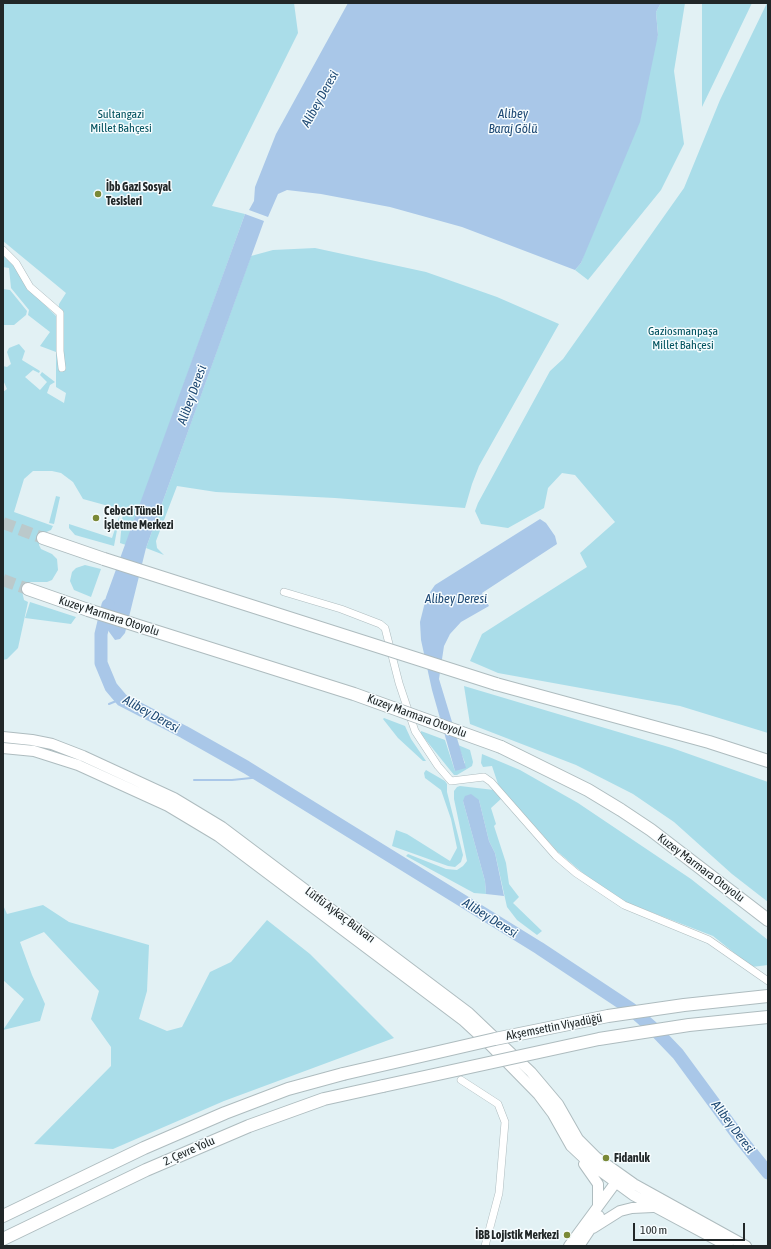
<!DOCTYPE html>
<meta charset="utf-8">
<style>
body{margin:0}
#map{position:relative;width:771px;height:1249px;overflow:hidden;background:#e2f1f4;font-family:"Asap Condensed",sans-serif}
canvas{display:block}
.frame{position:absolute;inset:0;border:4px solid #212728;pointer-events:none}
.scale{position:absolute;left:633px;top:1223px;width:112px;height:18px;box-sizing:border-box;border:2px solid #212728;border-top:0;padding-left:5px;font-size:12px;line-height:14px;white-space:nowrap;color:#212728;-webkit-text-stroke:3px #f6fcfe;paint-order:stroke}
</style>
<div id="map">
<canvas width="771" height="1249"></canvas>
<div class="frame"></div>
<div class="scale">100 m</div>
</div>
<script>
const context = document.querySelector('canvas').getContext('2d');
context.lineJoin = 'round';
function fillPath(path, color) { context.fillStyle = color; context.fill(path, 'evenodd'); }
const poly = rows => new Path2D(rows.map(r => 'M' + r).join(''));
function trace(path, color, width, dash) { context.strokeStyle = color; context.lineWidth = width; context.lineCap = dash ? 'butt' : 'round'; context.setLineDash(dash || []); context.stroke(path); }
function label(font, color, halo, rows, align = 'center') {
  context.font = font + ' "Asap Condensed",sans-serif'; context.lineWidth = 3; context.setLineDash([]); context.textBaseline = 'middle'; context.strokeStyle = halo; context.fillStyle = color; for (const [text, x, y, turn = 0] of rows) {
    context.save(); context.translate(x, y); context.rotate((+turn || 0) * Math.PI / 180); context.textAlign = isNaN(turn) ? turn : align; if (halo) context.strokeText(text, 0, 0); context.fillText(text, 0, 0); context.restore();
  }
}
fillPath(poly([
 [3,3,294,3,298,33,212,206,245,214,126,545,120,543,123,510,83,499,73,482,61,473,52,471,33,471,24,479,14,512,53,526,51,530,44,533,40,539,39,545,41,549,52,554,57,559,58,570,52,580,47,582,30,582,22,591,24,600,28,602,18,648,7,659,3,660,3,392,7,389,3,380,3,366,7,367,11,364,7,352,9,348,19,344,25,351,22,360,40,371,39,373,33,370,25,377,40,390,47,382,40,375,42,372,55,382,50,385,47,393,64,403,66,393,56,387,56,352,40,346,50,332,28,315,29,310,11,288,9,268,3,267,3,254,15,264,40,300,58,318,59,304,66,293,3,241],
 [661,3,685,3,674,71,684,144,661,190,588,280,575,270,581,263,658,35,656,12],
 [702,3,752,3,702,107],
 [767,3,768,3,768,733,680,706,498,673,470,661,482,634,587,567,580,553,615,522,575,475,562,473,548,488,544,508,508,528,481,524,475,511,478,503,550,371,563,359,684,188,720,100],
 [315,248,426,272,497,297,559,324,479,466,472,484,465,508,335,498,216,492,177,486,156,541,157,548,164,555,146,548,251,256,273,250],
 [3,289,10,290,27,311,26,315,14,325,3,325],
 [56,496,60,497,54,524,49,523],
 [120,514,114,546,75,535,69,528,69,524,112,538],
 [85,565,101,569,91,597,74,590,70,581,72,572,76,568],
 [30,602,76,617,71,624,25,618],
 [464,686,672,748,768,782,768,902,732,874,674,822,633,794,576,765,470,724],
 [384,718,405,726,411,739,426,761,423,761,398,738,383,719],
 [421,731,445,740,455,771,465,763,458,745,470,750,473,762,472,766,457,775,454,775,421,734],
 [482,754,520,770,578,803,691,879,768,940,768,965,752,967,713,936,625,902,591,880,558,852,499,787,492,766,483,767,481,763],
 [426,770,445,781,447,784,447,792,463,855,461,862,455,867,448,866,392,846,396,830,407,834,450,861,457,848,451,819,441,790,425,778,424,773],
 [460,786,494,790,502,798,491,808,496,824,494,826,506,863,509,884,519,897,513,903,542,931,537,935,517,920,507,907,495,853,489,841,479,800,463,801,485,881,486,894,474,893,406,856,408,854,446,869,457,870,463,866,467,861,454,799,454,791,457,787],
 [3,905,7,914,43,905,69,922,149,945,147,991,139,1019,167,1031,182,1027,210,972,231,962,267,920,310,954,394,1038,224,1101,113,1149,34,1144,111,1066,111,1047,91,1019,99,991,44,932,20,942,32,975,45,1004,40,1021,3,1030,24,999,3,980]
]), '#aadde9');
fillPath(poly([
 [348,3,661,3,656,12,658,35,640,122,581,263,575,270,462,227,390,207,321,194,287,190,278,194,268,217,249,210,254,201,255,187,276,134],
 [245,214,264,221,146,548,125,633,120,639,115,640,107,629,104,604,106,597],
 [540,519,546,523,555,536,557,544,482,593,489,606,461,622,450,634,444,646,439,679,466,768,455,771,432,690,421,640,420,622,426,598,435,585],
 [471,794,479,800,489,841,495,853,504,896,486,894,485,881,463,801,465,796]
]), '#a9c7e8');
trace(poly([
 [109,704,121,699],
 [194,780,232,780,261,777]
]), '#a9c7e8', 2);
trace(poly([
 [108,605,101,634,101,663,111,687,122,700,184,732,246,767,539,948,631,1009,655,1030,678,1054,739,1137,768,1173]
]), '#a9c7e8', 13);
trace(poly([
 [3,523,43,538],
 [3,580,28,589]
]), '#bbc9cb', 12, [12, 6]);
const minor = poly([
 [3,250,16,263,30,287,60,313,60,351,62,368],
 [284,592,341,609,380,624,385,628,399,683,415,731,438,766,451,781,484,777,491,782,556,856,576,873,624,905,709,940,768,981],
 [461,1080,498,1104,505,1122,499,1193,485,1246]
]);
const primary = poly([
 [3,737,32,740,52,744,83,756,174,798,222,827,469,1013,531,1072,558,1104,578,1139,596,1157,634,1184,746,1246],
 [3,748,34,751,78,765,168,806,218,836,464,1021,490,1045,538,1094,553,1114,571,1146,588,1162,633,1195,728,1246],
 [584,1164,598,1184,598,1205],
 [593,1228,620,1211,632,1208,653,1207],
 [569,1246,619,1178],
 [579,1246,599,1216]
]);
const motorway = poly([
 [43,538,104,559],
 [28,589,88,610],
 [496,684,709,742,768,761],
 [501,747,588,790,621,810,651,830,768,920],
 [3,1216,144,1148,225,1113,288,1089,343,1074],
 [3,1239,146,1170,249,1126,324,1099,383,1086]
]);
trace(minor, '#aebcbf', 8);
trace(primary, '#aebcbf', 12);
trace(motorway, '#aebcbf', 14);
trace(minor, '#fff', 7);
trace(primary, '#fff', 10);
trace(motorway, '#fff', 12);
const motorwayBridge = poly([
 [104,559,496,684],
 [88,610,354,694,501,747],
 [343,1074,495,1039,608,1016,684,1005,768,996],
 [383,1086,599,1039,689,1025,768,1017]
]);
trace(motorwayBridge, '#aebcbf', 14, []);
trace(motorwayBridge, '#fff', 12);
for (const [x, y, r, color] of [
 [98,194,4,"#7a8937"],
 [96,518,4,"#7a8937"],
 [606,1158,4,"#7a8937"],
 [567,1235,4,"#7a8937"]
]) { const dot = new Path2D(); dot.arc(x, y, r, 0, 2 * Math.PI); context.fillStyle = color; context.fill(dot); trace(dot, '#f6fcfe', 1.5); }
label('12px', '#01515e', '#f6fcfe', [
 ["Sultangazi",121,114],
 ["Millet Bahçesi",121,128],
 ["Gaziosmanpaşa",683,331],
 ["Millet Bahçesi",683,345]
]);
label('bold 12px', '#212728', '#f6fcfe', [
 ["İbb Gazi Sosyal",106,187],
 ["Tesisleri",106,201],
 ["Cebeci Tüneli",104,511],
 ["İşletme Merkezi",104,525],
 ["Fidanlık",614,1158],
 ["İBB Lojistik Merkezi",559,1235,"right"]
], 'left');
label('12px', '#212728', '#f6fcfe', [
 ["Kuzey Marmara Otoyolu",109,616,18],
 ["Kuzey Marmara Otoyolu",417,716,20],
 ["Kuzey Marmara Otoyolu",701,868,37],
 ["Lütfü Aykaç Bulvarı",340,915,37],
 ["Akşemsettin Viyadüğü",554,1027,-11],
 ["2. Çevre Yolu",189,1151,-24]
]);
label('italic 13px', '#1e4974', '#f6fcfe', [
 ["Alibey Deresi",320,99,-61],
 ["Alibey",513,114],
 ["Baraj Gölü",513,129],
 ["Alibey Deresi",192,395,-70],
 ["Alibey Deresi",456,599],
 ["Alibey Deresi",151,714,29],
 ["Alibey Deresi",490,918,32],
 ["Alibey Deresi",733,1127,53]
]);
</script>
